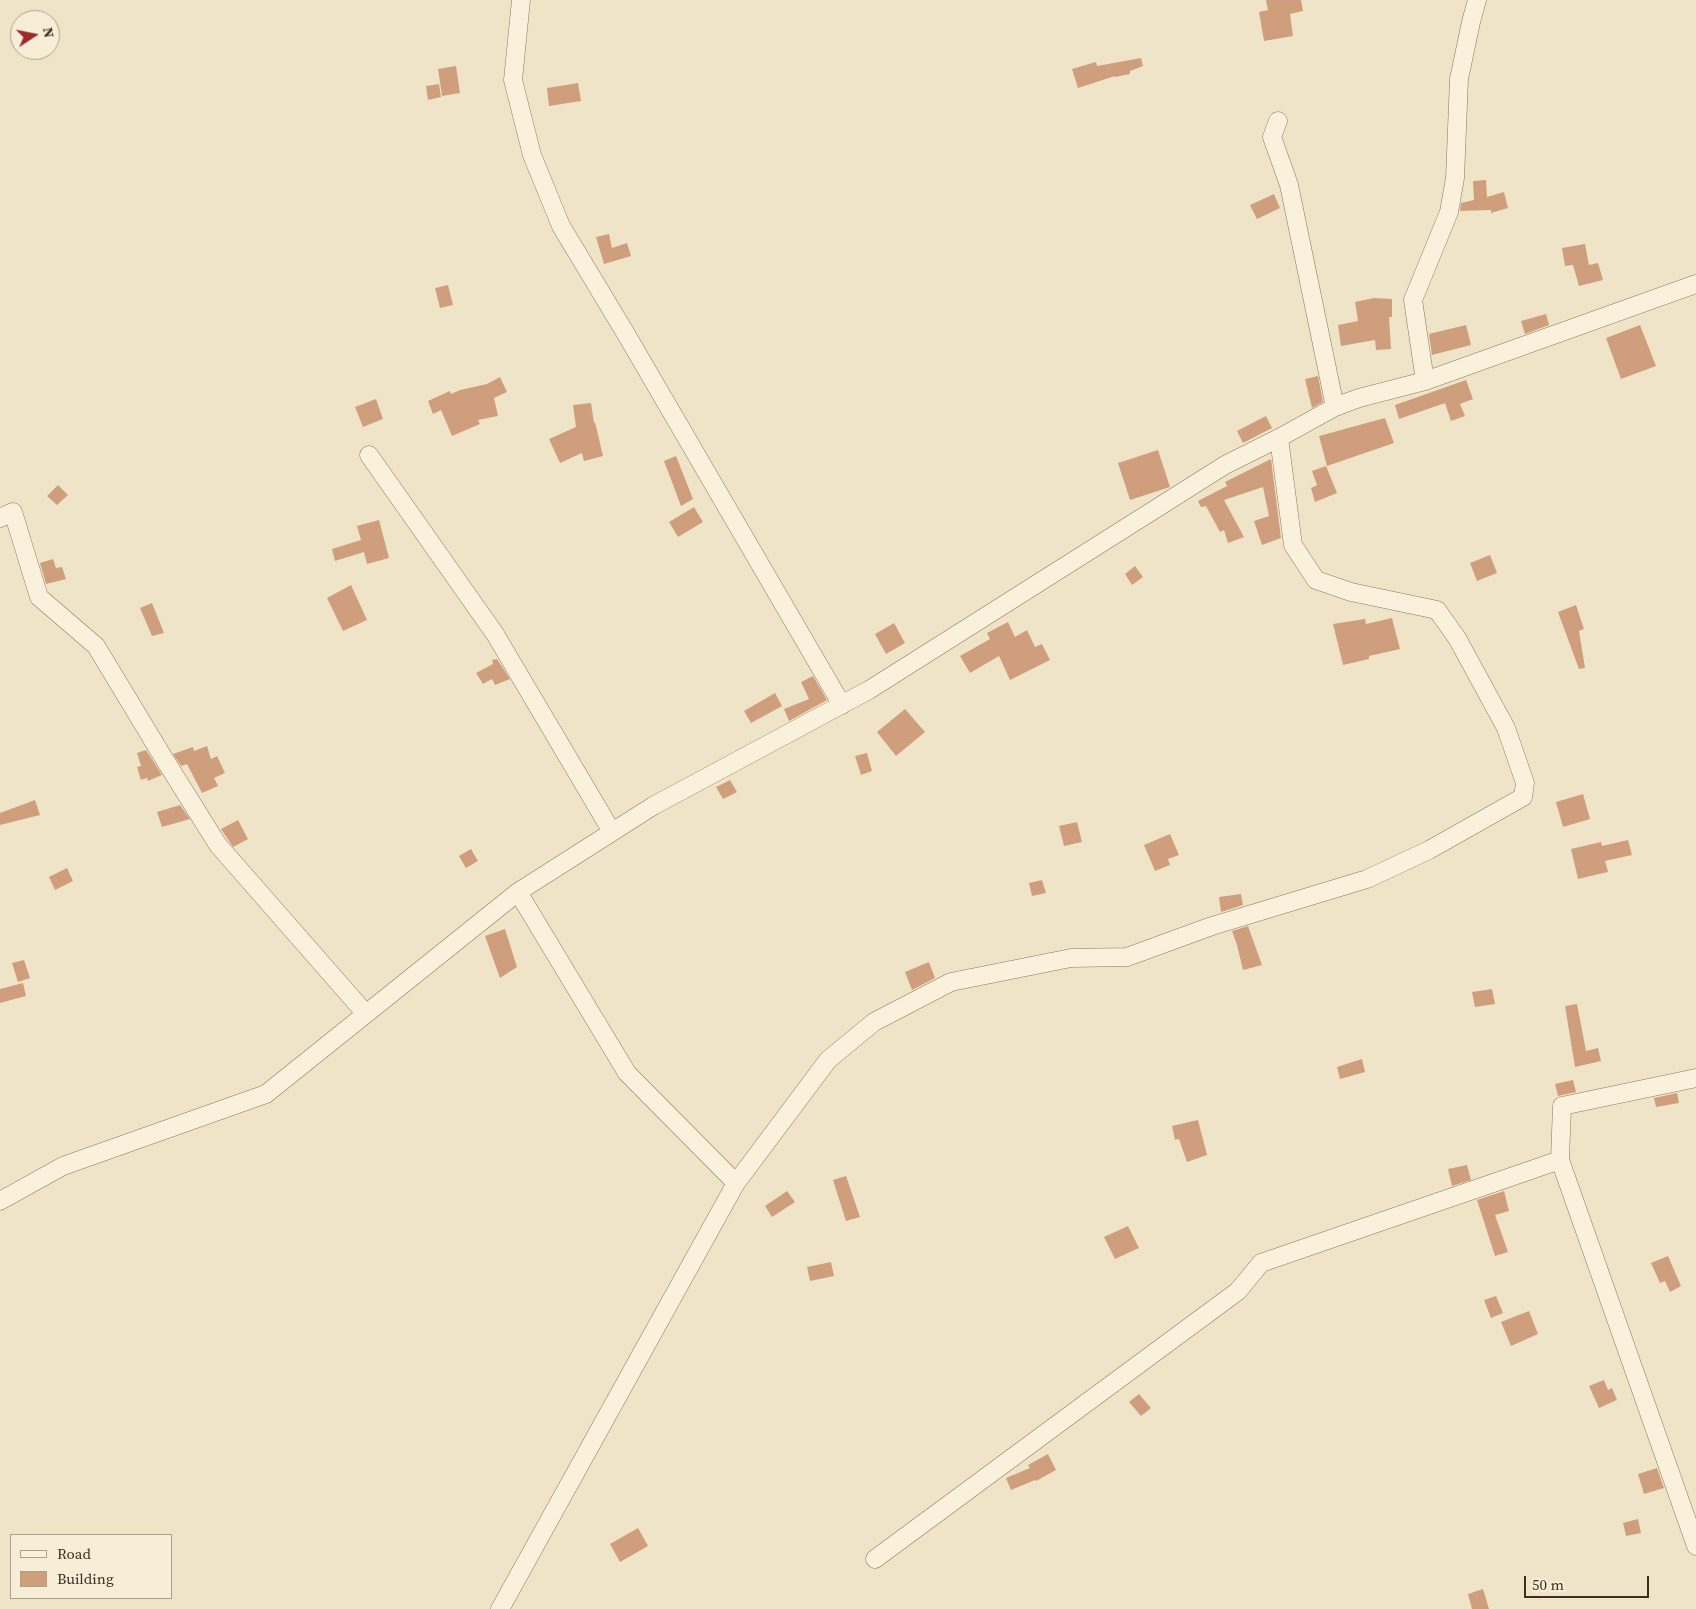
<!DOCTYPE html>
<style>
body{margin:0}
#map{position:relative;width:1696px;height:1609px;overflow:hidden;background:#f0e4c8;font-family:"Source Serif 4",serif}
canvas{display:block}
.legend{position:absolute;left:10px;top:1534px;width:162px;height:65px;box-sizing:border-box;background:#f7eed8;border:1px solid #ada18e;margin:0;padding:6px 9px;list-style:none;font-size:15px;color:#3d2e20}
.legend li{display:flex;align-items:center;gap:10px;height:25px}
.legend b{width:25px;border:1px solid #ada18e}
.north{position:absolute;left:10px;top:10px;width:50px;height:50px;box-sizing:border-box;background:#f7eed8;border:1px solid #ada18e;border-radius:50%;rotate:79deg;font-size:14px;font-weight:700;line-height:20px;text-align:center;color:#3d2e20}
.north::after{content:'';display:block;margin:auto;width:18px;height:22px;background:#9e2a2b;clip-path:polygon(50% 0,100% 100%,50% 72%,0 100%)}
.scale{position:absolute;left:1524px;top:1576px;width:125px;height:22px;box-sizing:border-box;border:2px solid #3d2e20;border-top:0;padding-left:6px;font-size:15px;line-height:18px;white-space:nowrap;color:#3d2e20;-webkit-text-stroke:4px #f7eed8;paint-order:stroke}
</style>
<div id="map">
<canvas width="1696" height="1609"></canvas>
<ul class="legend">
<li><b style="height:6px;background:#faf1dc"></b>Road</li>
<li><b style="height:14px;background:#cf9f7d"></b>Building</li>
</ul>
<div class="north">N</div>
<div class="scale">50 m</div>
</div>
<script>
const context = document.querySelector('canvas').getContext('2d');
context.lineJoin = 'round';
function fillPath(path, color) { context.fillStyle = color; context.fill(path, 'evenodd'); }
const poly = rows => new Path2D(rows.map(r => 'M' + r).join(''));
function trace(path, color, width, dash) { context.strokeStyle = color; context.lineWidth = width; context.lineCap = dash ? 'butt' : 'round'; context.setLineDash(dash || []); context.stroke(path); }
fillPath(poly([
 [1266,0,1301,0,1303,11,1290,14,1293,36,1264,41,1259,12,1268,10],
 [1141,58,1143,66,1130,71,1130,74,1115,77,1115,76,1078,88,1072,69,1096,62,1097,66],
 [456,66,460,93,442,96,438,69],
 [578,83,581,101,549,106,547,88],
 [439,84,441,97,428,100,426,86],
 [1486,180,1487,197,1504,192,1508,208,1491,213,1491,210,1460,211,1461,203,1474,200,1473,181],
 [1274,194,1280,208,1257,219,1250,205],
 [609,234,612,248,627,243,631,256,604,264,596,237],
 [1585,244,1589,265,1598,263,1603,280,1579,286,1573,265,1565,266,1562,248],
 [448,285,453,305,440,308,435,288],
 [1374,298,1392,299,1392,317,1389,317,1391,349,1376,350,1375,340,1341,346,1338,325,1358,321,1355,302],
 [1546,314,1549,325,1525,334,1521,321],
 [1466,325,1471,345,1432,355,1429,334],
 [1640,325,1656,366,1621,379,1606,338],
 [1318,376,1323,402,1312,408,1305,379],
 [500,377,507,392,494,398,498,416,478,420,480,424,452,436,441,410,433,414,428,401,450,391,451,394,460,390,487,384],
 [1466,380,1473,399,1460,404,1465,416,1451,421,1445,403,1399,419,1395,405],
 [376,399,383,419,363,427,355,407],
 [591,403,594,423,595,422,603,456,584,461,582,453,560,463,549,439,576,427,573,405],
 [1266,416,1272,428,1243,443,1237,431],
 [1385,418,1394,443,1327,466,1319,436],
 [1158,450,1170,487,1130,500,1118,463],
 [676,456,693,499,681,506,664,461],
 [1271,459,1281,538,1262,545,1254,521,1269,516,1263,487,1224,500,1244,537,1228,543,1224,530,1220,532,1206,506,1201,507,1198,501,1227,486,1225,482],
 [1326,466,1337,493,1315,502,1311,488,1317,485,1312,471],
 [58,485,68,495,57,505,47,496],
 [694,507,703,522,678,537,669,522],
 [379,520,389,558,367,564,364,552,335,561,332,549,361,540,357,526],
 [1490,555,1497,573,1477,581,1470,563],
 [53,559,56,568,62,567,66,579,46,584,40,563],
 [1135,566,1143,577,1132,585,1125,574],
 [351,585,367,620,343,631,327,598],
 [152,603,164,633,152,636,140,608],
 [1576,605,1584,629,1579,631,1585,668,1579,669,1558,612],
 [1392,618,1400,649,1369,656,1369,659,1343,665,1333,624,1365,619,1366,624],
 [1008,622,1015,637,1027,630,1035,647,1042,644,1050,660,1010,680,999,656,970,673,960,656,990,639,987,633],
 [894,623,905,643,886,654,875,634],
 [497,659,510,679,495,685,492,679,483,684,476,673,493,664,492,660],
 [813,676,827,700,789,721,784,709,809,699,801,682],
 [775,693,782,706,751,723,744,711],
 [905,709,925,732,896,756,877,732],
 [207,746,211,759,217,756,225,773,214,778,218,786,202,793,187,764,181,766,173,754,193,747,194,751],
 [146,750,162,775,148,781,147,778,141,780,137,767,141,766,137,753],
 [867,753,872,771,861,775,855,756],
 [730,780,737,792,723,799,716,787],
 [1583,794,1590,819,1563,827,1556,802],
 [35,800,40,815,0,825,0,813],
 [180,805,190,819,162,827,157,812],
 [238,820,248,839,233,847,221,829],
 [1077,822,1082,842,1064,846,1059,826],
 [1170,834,1179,855,1168,859,1170,865,1155,871,1144,845],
 [1628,840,1632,855,1605,861,1608,872,1578,879,1571,849,1601,842,1602,846],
 [471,849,478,861,466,868,459,856],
 [67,868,73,881,55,890,49,877],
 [1042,880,1046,893,1032,896,1029,883],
 [1241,894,1243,905,1221,912,1219,897],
 [1248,926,1262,965,1243,970,1237,945,1232,931],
 [505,929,517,967,500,978,485,936],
 [24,960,30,978,18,982,12,963],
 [929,962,935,978,912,990,905,972],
 [23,983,26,996,0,1003,0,989],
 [1492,989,1495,1004,1475,1007,1472,992],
 [1577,1004,1586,1051,1598,1048,1601,1061,1575,1067,1565,1006],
 [1362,1059,1365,1072,1340,1079,1337,1067],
 [1573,1080,1576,1092,1558,1096,1555,1084],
 [1677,1093,1679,1103,1656,1107,1654,1098],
 [1198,1120,1207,1155,1187,1162,1179,1139,1175,1140,1172,1126],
 [1467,1165,1471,1180,1452,1186,1448,1169],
 [846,1176,860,1217,846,1221,833,1180],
 [787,1191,795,1202,772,1217,765,1206],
 [1504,1191,1509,1211,1495,1215,1508,1252,1495,1256,1477,1200],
 [1128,1226,1139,1248,1115,1259,1104,1237],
 [1668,1256,1681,1286,1670,1292,1665,1281,1660,1283,1651,1263],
 [831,1262,834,1276,810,1281,807,1267],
 [1496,1296,1503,1313,1491,1318,1484,1300],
 [1529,1311,1538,1334,1511,1346,1501,1322],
 [1604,1380,1608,1390,1612,1388,1617,1400,1599,1408,1589,1386],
 [1139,1394,1151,1408,1141,1416,1129,1402],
 [1048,1454,1056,1470,1036,1481,1035,1480,1011,1490,1006,1478,1030,1468,1028,1465],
 [1657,1468,1664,1488,1644,1494,1638,1474],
 [1638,1519,1641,1533,1626,1536,1623,1523],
 [638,1528,648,1546,620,1562,610,1544],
 [1483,1589,1489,1609,1472,1609,1468,1594]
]), '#cf9f7d');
const minor = poly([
 [521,0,513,80,532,155,561,226,626,334,842,705],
 [1278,121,1272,137,1289,185,1335,407],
 [1425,381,1413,300,1449,212,1455,178,1459,79,1471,22,1477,0],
 [369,455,495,634,612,832],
 [0,518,13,512,39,597,96,646,163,757,218,845,366,1014],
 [518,892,627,1073,736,1183],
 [1560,1160,1562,1106,1696,1078],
 [0,1201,63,1166,266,1094,518,892,653,806,869,690,1225,465,1279,438,1335,407,1359,398,1425,381,1696,284],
 [875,1559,1238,1291,1261,1263,1560,1160,1696,1546],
 [500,1609,736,1183,828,1060,874,1022,951,982,1071,958,1127,957,1212,926,1367,879,1429,850,1523,797,1525,783,1506,728,1457,638,1437,610,1351,592,1316,580,1293,545,1279,438]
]);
trace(minor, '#8d765c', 19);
trace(minor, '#faf1dc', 18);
</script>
